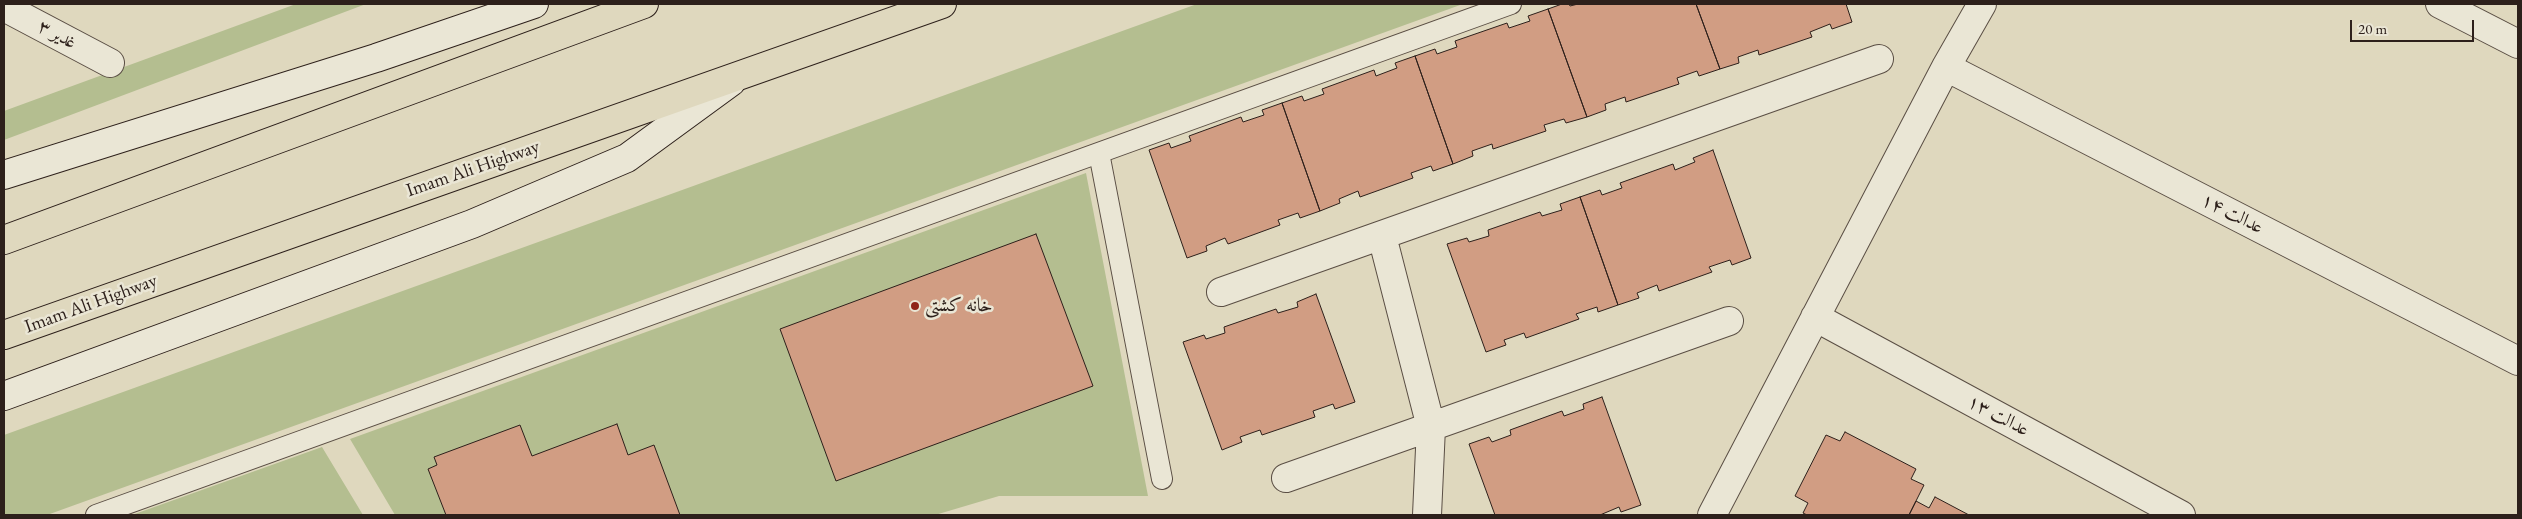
<!DOCTYPE html>
<meta charset="utf-8">
<style>
body{margin:0}
#map{position:relative;width:2522px;height:519px;overflow:hidden;background:#dfd8be;font-family:"EB Garamond",serif}
canvas{display:block}
.frame{position:absolute;inset:0;border:5px solid #2d201b;pointer-events:none}
.scale{position:absolute;left:2350px;top:20px;width:124px;height:22px;box-sizing:border-box;border:2px solid #2d201b;border-top:0;padding-left:6px;font-size:15px;line-height:18px;white-space:nowrap;color:#2d201b;-webkit-text-stroke:4px #eae6d5;paint-order:stroke}
</style>
<div id="map">
<canvas width="2522" height="519"></canvas>
<div class="frame"></div>
<div class="scale">20 m</div>
</div>
<script>
const context = document.querySelector('canvas').getContext('2d');
context.lineJoin = 'round';
function fillPath(path, color) { context.fillStyle = color; context.fill(path, 'evenodd'); }
const poly = rows => new Path2D(rows.map(r => 'M' + r).join(''));
function trace(path, color, width, dash) { context.strokeStyle = color; context.lineWidth = width; context.lineCap = dash ? 'butt' : 'round'; context.setLineDash(dash || []); context.stroke(path); }
function label(font, color, halo, rows, align = 'center') {
  context.font = font + ' "EB Garamond",Amiri,serif'; context.lineWidth = 5; context.setLineDash([]); context.textBaseline = 'middle'; context.strokeStyle = halo; context.fillStyle = color; for (const [text, x, y, turn = 0] of rows) {
    context.save(); context.translate(x, y); context.rotate((+turn || 0) * Math.PI / 180); context.textAlign = isNaN(turn) ? turn : align; if (halo) context.strokeText(text, 0, 0); context.fillText(text, 0, 0); context.restore();
  }
}
fillPath(poly([
 [296,4,366,4,4,140,4,111],
 [1197,4,1463,4,47,515,4,515,4,435],
 [1086,173,1148,496,999,496,935,515,395,515,350,439],
 [322,447,363,515,132,515]
]), '#b4be90');
const building = poly([
 [1562,4,1569,4,1570,6,1578,4,1696,4,1720,69,1699,76,1697,71,1677,78,1679,84,1626,102,1625,97,1605,104,1606,110,1587,117,1548,9,1562,4],
 [1696,4,1846,4,1852,22,1832,29,1830,24,1810,32,1812,37,1759,55,1758,50,1738,57,1739,63,1720,69,1696,4],
 [1548,9,1587,117,1566,123,1564,119,1544,125,1546,131,1493,149,1492,144,1472,151,1473,156,1453,164,1415,56,1435,49,1437,54,1457,47,1455,41,1507,23,1509,28,1530,21,1528,16,1548,9],
 [1415,56,1453,164,1433,171,1431,166,1411,173,1413,178,1360,197,1358,191,1339,199,1340,203,1320,211,1282,103,1302,96,1304,101,1324,94,1322,89,1374,70,1376,76,1397,68,1395,63,1415,56],
 [1282,103,1320,211,1300,218,1298,213,1278,220,1280,225,1228,244,1225,238,1206,246,1207,251,1187,258,1149,150,1169,143,1171,148,1191,141,1189,136,1241,117,1243,122,1264,115,1262,110,1282,103],
 [1713,150,1751,258,1732,265,1730,260,1709,267,1712,272,1659,291,1657,285,1637,293,1639,298,1618,305,1580,197,1600,190,1602,195,1622,188,1620,183,1673,164,1675,170,1695,162,1693,158,1713,150],
 [1580,197,1618,305,1598,312,1597,307,1576,314,1579,319,1526,338,1524,333,1504,340,1506,345,1486,352,1447,244,1467,238,1469,242,1489,236,1488,230,1540,212,1542,216,1562,210,1560,204,1580,197],
 [1036,234,1093,386,836,481,780,329,1036,234],
 [1316,294,1355,402,1335,409,1333,404,1313,411,1315,417,1262,435,1260,430,1240,437,1242,442,1222,450,1183,342,1204,335,1206,339,1225,333,1224,327,1276,309,1278,313,1298,307,1297,302,1316,294],
 [1602,397,1641,505,1621,512,1619,507,1600,515,1495,515,1469,444,1489,437,1492,442,1511,435,1510,430,1562,411,1564,416,1584,409,1583,404,1602,397],
 [617,424,628,455,654,445,680,515,446,515,428,469,437,465,434,457,520,425,532,456,617,424],
 [1845,432,1916,469,1911,479,1924,485,1909,515,1807,515,1803,513,1808,503,1795,496,1826,435,1840,441,1845,432],
 [1935,497,1969,515,1909,515,1916,501,1929,508,1935,497]
]);
fillPath(building, '#d19d83');
trace(building, '#2d201b', 1);
const lane = poly([
 [1099,153,1162,479],
 [96,515,1511,4]
]);
const street = poly([
 [2440,4,2518,44],
 [4,7,110,63],
 [1946,67,2518,361],
 [1382,236,1431,427,1427,515],
 [1221,292,1879,59],
 [1815,317,2181,515],
 [1286,478,1729,321],
 [1712,515,1946,67,1982,4]
]);
const secondary = poly([
 [4,175,376,58,534,4],
 [4,396,472,224,627,158,731,82]
]);
const highway = poly([
 [4,240,644,4],
 [4,335,942,4]
]);
trace(lane, '#5a4e44', 22);
trace(street, '#5a4e44', 30);
trace(secondary, '#2d201b', 30);
trace(highway, '#2d201b', 30);
trace(lane, '#eae6d5', 20);
trace(street, '#eae6d5', 28);
trace(secondary, '#eae6d5', 28);
trace(highway, '#dfd8be', 28);
for (const [x, y, r, color] of [
 [915,306,5,"#8f2418"]
]) { const dot = new Path2D(); dot.arc(x, y, r, 0, 2 * Math.PI); context.fillStyle = color; context.fill(dot); trace(dot, '#eae6d5', 2); }
label('19px', '#2d201b', '#eae6d5', [
 ["غدیر ۳",57,35,28],
 ["Imam Ali Highway",473,169,-19],
 ["عدالت ۱۴",2232,214,27],
 ["Imam Ali Highway",91,304,-20],
 ["عدالت ۱۳",1998,416,28]
]);
label('19px', '#2d201b', '#eae6d5', [
 ["خانه کشتی",925,306]
], 'left');
</script>
